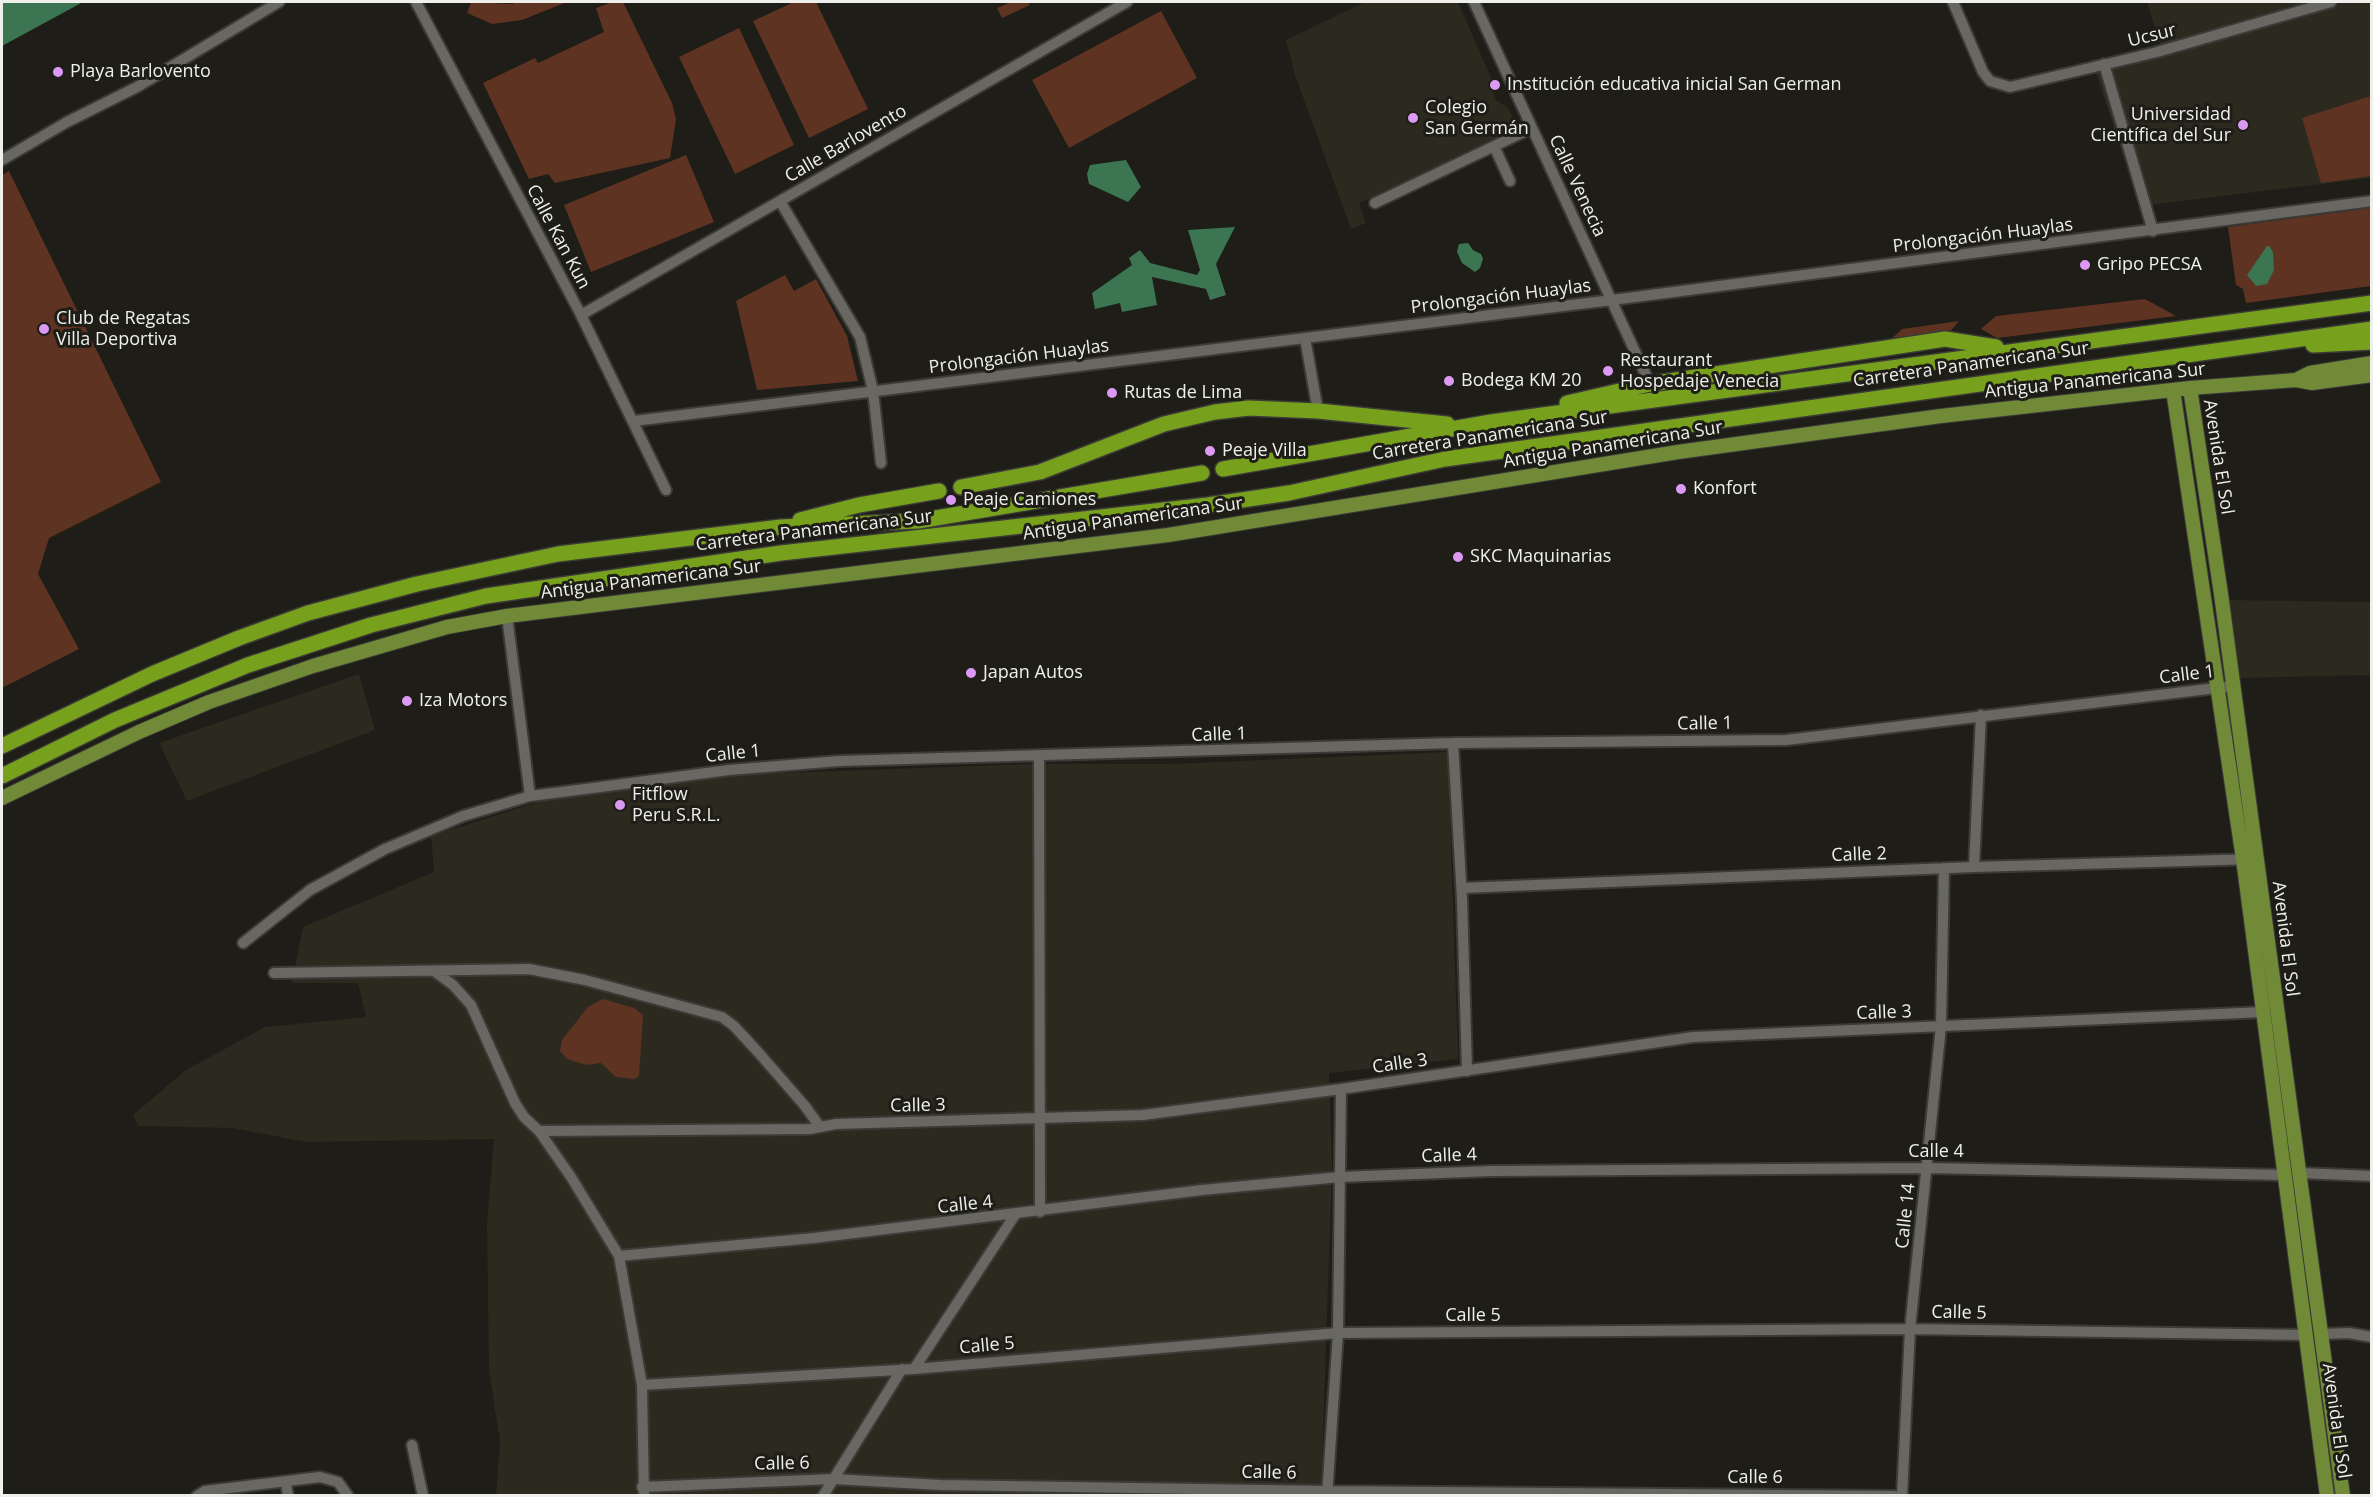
<!DOCTYPE html>
<meta charset="utf-8">
<style>
body{margin:0}
#map{position:relative;width:2373px;height:1497px;overflow:hidden;background:#1e1d17;font-family:"Open Sans",sans-serif}
canvas{display:block}
.frame{position:absolute;inset:0;border:3px solid #efefeb;pointer-events:none}
</style>
<div id="map">
<canvas width="2373" height="1497"></canvas>
<div class="frame"></div>
</div>
<script>
const context = document.querySelector('canvas').getContext('2d');
context.lineJoin = 'round';
function fillPath(path, color) { context.fillStyle = color; context.fill(path, 'evenodd'); }
const poly = rows => new Path2D(rows.map(r => 'M' + r).join(''));
function trace(path, color, width, dash) { context.strokeStyle = color; context.lineWidth = width; context.lineCap = dash ? 'butt' : 'round'; context.setLineDash(dash || []); context.stroke(path); }
function label(font, color, halo, rows, align = 'center') {
  context.font = font + ' "Open Sans",sans-serif'; context.lineWidth = 6; context.setLineDash([]); context.textBaseline = 'middle'; context.strokeStyle = halo; context.fillStyle = color; for (const [text, x, y, turn = 0] of rows) {
    context.save(); context.translate(x, y); context.rotate((+turn || 0) * Math.PI / 180); context.textAlign = isNaN(turn) ? turn : align; if (halo) context.strokeText(text, 0, 0); context.fillText(text, 0, 0); context.restore();
  }
}
fillPath(poly([
 [1365,2,1458,2,1495,87,1493,92,1496,100,1508,108,1519,130,1359,203,1366,223,1351,229,1295,75,1286,40],
 [2147,2,2371,2,2371,178,2140,206,2096,73,2163,53],
 [2228,600,2371,602,2371,675,2238,678],
 [359,674,375,730,187,801,159,743],
 [1448,752,1458,1059,1329,1073,1332,1166,1321,1495,496,1495,500,1441,489,1371,487,1223,494,1139,306,1142,232,1128,138,1126,133,1115,186,1070,265,1027,366,1017,358,983,292,983,303,927,434,872,431,836,554,797,724,775,1031,764,1171,764]
]), '#2c291f');
fillPath(poly([
 [471,2,512,4,518,2,567,2,522,20,492,24,467,13],
 [612,2,623,2,672,103,676,119,670,158,555,183,548,174,529,179,483,83,535,58,538,63,604,32,596,8],
 [794,2,816,2,868,109,809,138,753,21],
 [1011,2,1028,2,1030,5,1002,18,997,8],
 [1161,11,1197,78,1069,148,1032,80],
 [739,28,794,145,735,174,679,57],
 [2371,96,2371,176,2321,183,2302,118],
 [686,155,714,222,591,272,564,205],
 [9,171,161,482,49,538,38,574,79,649,2,688,2,175],
 [2371,208,2371,286,2246,303,2243,289,2236,285,2228,227],
 [785,275,794,291,816,279,847,336,858,381,757,390,736,301],
 [2145,299,2176,316,1997,338,1981,329,1996,316],
 [1959,321,1948,334,1885,345,1902,329],
 [603,999,634,1008,643,1015,639,1075,635,1079,616,1077,601,1063,586,1065,567,1059,560,1051,562,1040,588,1007]
]), '#5f3322');
fillPath(poly([
 [2,2,83,2,2,46],
 [1126,160,1141,187,1128,202,1089,184,1087,174,1090,165],
 [1235,227,1216,264,1226,295,1210,300,1206,289,1152,277,1157,305,1122,312,1120,303,1095,309,1092,293,1132,265,1129,258,1140,250,1150,263,1197,275,1200,270,1188,230],
 [1468,243,1473,250,1481,254,1483,259,1480,268,1475,272,1462,263,1457,252,1459,244],
 [2267,246,2269,246,2273,252,2274,270,2267,284,2256,286,2247,275]
]), '#3c7552');
const minor = poly([
 [416,2,581,315,666,490],
 [1474,2,1650,384],
 [1953,2,1983,72,1990,81,2010,87,2157,52,2331,2],
 [2104,64,2153,231],
 [1494,146,1510,181],
 [2,160,67,122,137,87,279,2],
 [780,201,860,337,873,391,881,463],
 [1375,203,1532,128],
 [581,315,1127,2],
 [1305,338,1318,411],
 [634,421,1612,300,2372,201],
 [507,616,530,796],
 [1453,743,1462,899,1467,1071],
 [1039,757,1040,1212],
 [1974,867,1981,715],
 [1462,888,1974,867,2257,859],
 [243,943,310,890,385,849,463,816,530,796,585,789,729,770,839,761,1453,743,1786,740,2233,686],
 [434,971,453,985,471,1005,515,1103,524,1117,539,1131,571,1177,619,1256,642,1385,644,1496],
 [274,973,529,969,585,980,722,1017,734,1026,758,1052,805,1106,820,1127],
 [539,1131,810,1129,836,1124,1143,1115,1341,1089,1693,1037,2264,1012],
 [2300,1173,2372,1176],
 [619,1256,814,1238,1202,1190,1340,1177,1492,1171,1927,1168,2285,1175],
 [2323,1334,2349,1333,2372,1337],
 [914,1369,1015,1215],
 [642,1385,914,1369,1338,1333,1910,1329,2306,1335],
 [412,1445,423,1496],
 [286,1482,288,1496],
 [642,1487,833,1479,941,1485,1328,1491,1895,1496],
 [197,1496,205,1491,320,1477,338,1482,348,1496],
 [823,1496,902,1369],
 [1327,1496,1338,1333,1341,1089],
 [1902,1496,1910,1329,1941,1026,1944,868]
]);
const major = poly([
 [2296,380,2310,373,2372,363],
 [2190,388,2221,594,2343,1496],
 [2173,390,2243,859,2327,1496],
 [2,798,139,732,209,702,313,666,447,627,507,616,1168,535,1678,452,1941,416,2190,388,2296,380,2312,383,2372,375]
]);
const highway = poly([
 [2313,345,2372,342],
 [1567,403,1650,384,1945,339,1996,347],
 [1223,469,1491,422,2372,303],
 [961,487,1040,472,1164,424,1215,412,1249,408,1318,411,1447,424],
 [800,520,859,505,939,491],
 [2,746,152,674,239,638,308,613,417,584,558,554,781,527,918,521,1202,473],
 [2,776,115,720,248,665,371,625,486,596,781,553,1208,505,1289,493,1445,459,2372,329]
]);
trace(minor, '#3b3a37', 14);
trace(major, '#3b3a37', 16);
trace(highway, '#3b3a37', 18);
trace(minor, '#686761', 10);
trace(major, '#718a38', 14);
trace(highway, '#77a11c', 15);
for (const [x, y, r, color] of [
 [58,72,6,"#dc99f4"],
 [1495,85,6,"#dc99f4"],
 [1413,118,6,"#dc99f4"],
 [2243,125,6,"#dc99f4"],
 [2085,265,6,"#dc99f4"],
 [44,329,6,"#dc99f4"],
 [1608,371,6,"#dc99f4"],
 [1449,381,6,"#dc99f4"],
 [1112,393,6,"#dc99f4"],
 [1210,451,6,"#dc99f4"],
 [1681,489,6,"#dc99f4"],
 [951,500,6,"#dc99f4"],
 [1458,557,6,"#dc99f4"],
 [971,673,6,"#dc99f4"],
 [407,701,6,"#dc99f4"],
 [620,805,6,"#dc99f4"]
]) { const dot = new Path2D(); dot.arc(x, y, r, 0, 2 * Math.PI); context.fillStyle = color; context.fill(dot); trace(dot, '#1e1d17', 2); }
label('18px', '#efefeb', '#1e1d17', [
 ["Ucsur",2152,36,-14],
 ["Calle Barlovento",846,144,-30],
 ["Calle Venecia",1577,186,65],
 ["Prolongación Huaylas",1983,236,-7],
 ["Calle Kan Kun",558,237,62],
 ["Prolongación Huaylas",1501,297,-7],
 ["Prolongación Huaylas",1019,357,-7],
 ["Carretera Panamericana Sur",1971,365,-8],
 ["Antigua Panamericana Sur",2095,381,-6],
 ["Carretera Panamericana Sur",1490,436,-9],
 ["Antigua Panamericana Sur",1613,445,-9],
 ["Avenida El Sol",2218,457,81],
 ["Antigua Panamericana Sur",1133,519,-8],
 ["Carretera Panamericana Sur",814,531,-7],
 ["Antigua Panamericana Sur",651,580,-7],
 ["Calle 1",2187,675,-7],
 ["Calle 1",1705,724,-1],
 ["Calle 1",1219,735,-2],
 ["Calle 1",733,754,-6],
 ["Calle 2",1859,855,-2],
 ["Avenida El Sol",2285,939,83],
 ["Calle 3",1884,1013,-2],
 ["Calle 3",1400,1064,-8],
 ["Calle 3",918,1106,-1],
 ["Calle 4",1936,1152],
 ["Calle 4",1449,1156,-2],
 ["Calle 4",965,1205,-6],
 ["Calle 14",1906,1216,-84],
 ["Calle 5",1959,1313,1],
 ["Calle 5",1473,1316],
 ["Calle 5",987,1346,-5],
 ["Avenida El Sol",2336,1421,82],
 ["Calle 6",782,1464,-1],
 ["Calle 6",1269,1473,1],
 ["Calle 6",1755,1478]
]);
label('18px', '#efefeb', '#1e1d17', [
 ["Playa Barlovento",70,72],
 ["Institución educativa inicial San German",1507,85],
 ["Colegio",1425,108],
 ["San Germán",1425,129],
 ["Universidad",2231,115,"right"],
 ["Científica del Sur",2231,136,"right"],
 ["Gripo PECSA",2097,265],
 ["Club de Regatas",56,319],
 ["Villa Deportiva",56,340],
 ["Restaurant",1620,361],
 ["Hospedaje Venecia",1620,382],
 ["Bodega KM 20",1461,381],
 ["Rutas de Lima",1124,393],
 ["Peaje Villa",1222,451],
 ["Konfort",1693,489],
 ["Peaje Camiones",963,500],
 ["SKC Maquinarias",1470,557],
 ["Japan Autos",983,673],
 ["Iza Motors",419,701],
 ["Fitflow",632,795],
 ["Peru S.R.L.",632,816]
], 'left');
</script>
